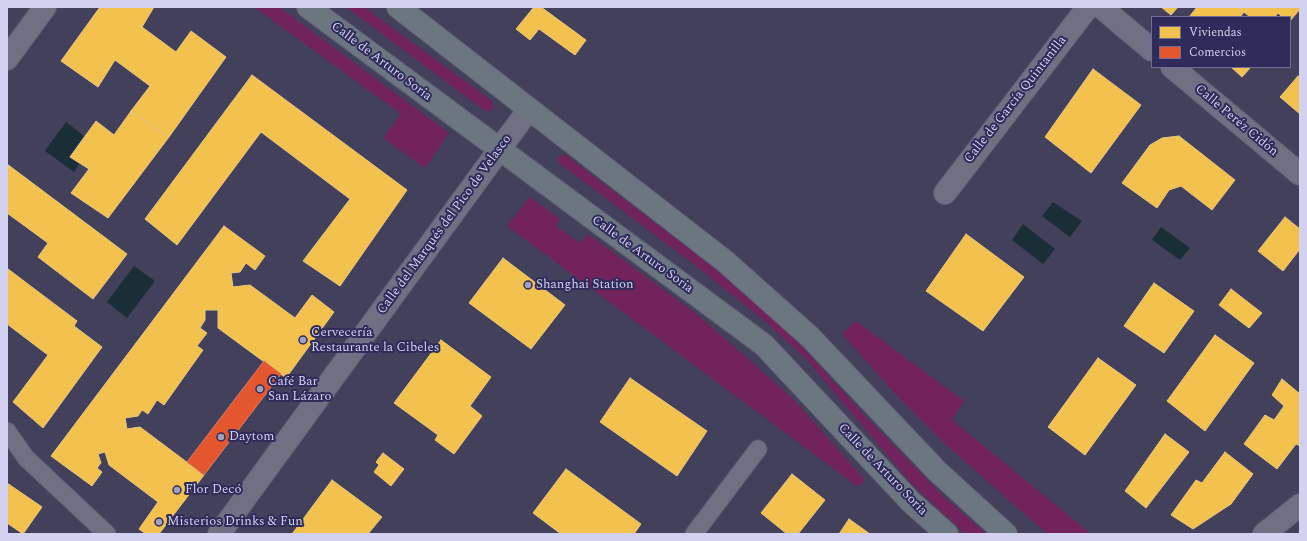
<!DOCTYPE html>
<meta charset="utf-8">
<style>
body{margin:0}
#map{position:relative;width:1307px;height:541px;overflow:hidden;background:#42405b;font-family:Spectral,serif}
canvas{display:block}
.frame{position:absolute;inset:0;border:8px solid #d2d2f0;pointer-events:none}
.legend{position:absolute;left:1151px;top:16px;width:140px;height:52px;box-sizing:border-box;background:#2f2b5a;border:1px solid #706e96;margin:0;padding:5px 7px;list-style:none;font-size:12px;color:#d2d2f0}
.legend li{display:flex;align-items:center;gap:8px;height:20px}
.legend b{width:20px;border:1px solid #706e96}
</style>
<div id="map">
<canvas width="1307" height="541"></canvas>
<div class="frame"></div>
<ul class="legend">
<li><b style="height:11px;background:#f2c14e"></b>Viviendas</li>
<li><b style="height:11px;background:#e4572e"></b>Comercios</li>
</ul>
</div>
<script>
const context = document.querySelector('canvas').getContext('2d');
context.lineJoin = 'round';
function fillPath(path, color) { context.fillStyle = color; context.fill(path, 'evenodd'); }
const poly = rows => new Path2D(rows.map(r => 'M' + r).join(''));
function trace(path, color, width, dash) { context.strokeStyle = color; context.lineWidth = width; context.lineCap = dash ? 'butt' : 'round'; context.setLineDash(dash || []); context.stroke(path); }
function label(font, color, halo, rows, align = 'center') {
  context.font = font + ' Spectral,serif'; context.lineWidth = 4; context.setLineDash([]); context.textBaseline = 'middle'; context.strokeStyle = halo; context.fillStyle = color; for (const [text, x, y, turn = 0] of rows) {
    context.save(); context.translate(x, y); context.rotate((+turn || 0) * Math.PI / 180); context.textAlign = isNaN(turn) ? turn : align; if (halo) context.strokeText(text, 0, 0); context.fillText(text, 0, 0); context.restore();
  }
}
fillPath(poly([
 [254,7,279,7,449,133,425,168,383,138,401,114],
 [346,7,364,7,492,101,493,108,490,111,485,111],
 [561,155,567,156,709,264,774,320,802,347,864,415,943,496,986,534,965,534,910,482,807,360,765,321,692,263,559,163,558,159],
 [530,197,560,219,556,226,580,243,588,234,695,313,754,364,795,401,865,480,858,487,507,226],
 [856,321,964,401,952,420,1091,534,1047,534,944,443,897,396,842,334]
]), '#73235b');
fillPath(poly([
 [66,122,84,136,69,157,79,164,74,172,45,151],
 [1053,202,1082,221,1070,237,1042,216],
 [1023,224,1055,249,1043,264,1012,240],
 [1161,227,1190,248,1180,260,1152,240],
 [134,266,155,281,127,318,107,302]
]), '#1a2e38');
const homes = poly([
 [100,7,154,7,142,27,176,52,191,31,226,57,169,137,131,111,150,86,115,60,98,87,61,61,100,7],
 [534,7,541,7,586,40,575,55,539,29,530,40,516,29,534,7],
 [1161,7,1178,7,1171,15,1161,7],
 [1197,7,1238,7,1244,12,1240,17,1189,17,1197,7],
 [1238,7,1248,7,1244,12,1238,7],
 [1248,7,1300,7,1300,9,1290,21,1290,17,1282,17,1278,13,1275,17,1250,17,1244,12,1248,7],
 [1231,67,1251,67,1242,77,1231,67],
 [1093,69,1141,105,1091,173,1045,137,1093,69],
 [252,75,407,190,340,286,303,261,350,199,261,132,177,245,145,219,252,75],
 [1298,76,1300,78,1300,114,1280,97,1298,76],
 [131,111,169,137,108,218,71,193,89,169,70,157,96,121,114,135,131,111],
 [1179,136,1235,180,1212,210,1181,186,1169,190,1157,208,1122,183,1150,145,1162,138,1179,136],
 [7,164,127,254,93,299,38,257,48,243,7,213,7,164],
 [1285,217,1300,229,1300,249,1283,271,1258,251,1285,217],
 [224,226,265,256,255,270,246,263,240,272,231,273,233,287,250,285,295,318,312,295,334,312,286,378,218,328,218,310,205,310,205,320,200,328,207,333,197,346,203,350,164,405,157,400,148,414,142,410,138,416,125,418,127,429,140,427,204,475,159,534,146,534,139,529,158,502,109,465,105,452,98,454,101,463,97,468,102,472,92,486,51,456,224,226],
 [966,234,1024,277,983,331,926,291,966,234],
 [503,258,565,305,531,349,469,303,503,258],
 [8,269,77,321,74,326,102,347,43,428,13,402,48,355,7,324,8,269],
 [1154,283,1194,311,1164,353,1124,326,1154,283],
 [1231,289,1262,313,1249,328,1219,305,1231,289],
 [1215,335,1254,363,1205,431,1167,401,1215,335],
 [441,340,491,377,470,406,482,416,454,454,435,440,438,435,394,403,441,340],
 [1098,358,1136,385,1085,455,1048,427,1098,358],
 [630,378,707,431,677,476,600,422,630,378],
 [1282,379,1300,394,1300,446,1296,444,1277,469,1244,444,1265,415,1274,420,1284,406,1272,395,1282,379],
 [1165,434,1189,452,1146,508,1125,491,1165,434],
 [1225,452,1253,474,1231,504,1193,529,1171,515,1196,480,1202,483,1225,452],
 [383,453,404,469,391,486,374,472,379,465,376,462,383,453],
 [566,469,641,524,634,534,561,534,533,513,566,469],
 [792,474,825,500,798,534,787,534,761,513,792,474],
 [332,480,382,517,368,534,292,534,332,480],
 [7,483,42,507,23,534,7,523,7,483],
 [849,519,870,534,839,534,849,519]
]);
fillPath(homes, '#f2c14e');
trace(homes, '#e8c67f', 1);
const shops = poly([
 [264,361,281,374,204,475,187,462,264,361]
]);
fillPath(shops, '#e4572e');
trace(shops, '#df7c68', 1);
const pedestrian = poly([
 [7,431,26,458,107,534],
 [694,534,758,449]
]);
const minor = poly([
 [1101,7,1152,50],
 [7,59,45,7],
 [1172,67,1300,174],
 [945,193,1088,7],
 [219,534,529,109],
 [1264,534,1300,505]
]);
const primary = poly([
 [308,7,764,345,911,502,947,534],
 [398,7,726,262,810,337,937,471,1006,534]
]);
trace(pedestrian, '#5f5d74', 19);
trace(minor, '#5f5d74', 24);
trace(primary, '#5f5d74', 24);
trace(pedestrian, '#706f83', 17);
trace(minor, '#706f83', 22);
trace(primary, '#6b7681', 22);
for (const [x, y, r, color] of [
 [528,285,4,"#a09fbc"],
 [303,340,4,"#a09fbc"],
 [260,389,4,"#a09fbc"],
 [221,437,4,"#a09fbc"],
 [177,490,4,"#a09fbc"],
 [159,522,4,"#a09fbc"]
]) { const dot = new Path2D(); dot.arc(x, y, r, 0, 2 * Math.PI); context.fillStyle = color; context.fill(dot); trace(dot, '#2f2b5a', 1.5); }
label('13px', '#d2d2f0', '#2f2b5a', [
 ["Calle de Arturo Soria",381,62,37],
 ["Calle de García Quintanilla",1016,100,-52],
 ["Calle Peréz Cidón",1236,121,40],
 ["Calle del Marqués del Pico de Velasco",445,225,-54],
 ["Calle de Arturo Soria",642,255,36],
 ["Calle de Arturo Soria",882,470,46]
]);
label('13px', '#d2d2f0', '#2f2b5a', [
 ["Shanghai Station",536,285],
 ["Cervecería",311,333],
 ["Restaurante la Cibeles",311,348],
 ["Café Bar",268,382],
 ["San Lázaro",268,397],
 ["Daytom",229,437],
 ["Flor Decó",185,490],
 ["Misterios Drinks & Fun",167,522]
], 'left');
</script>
